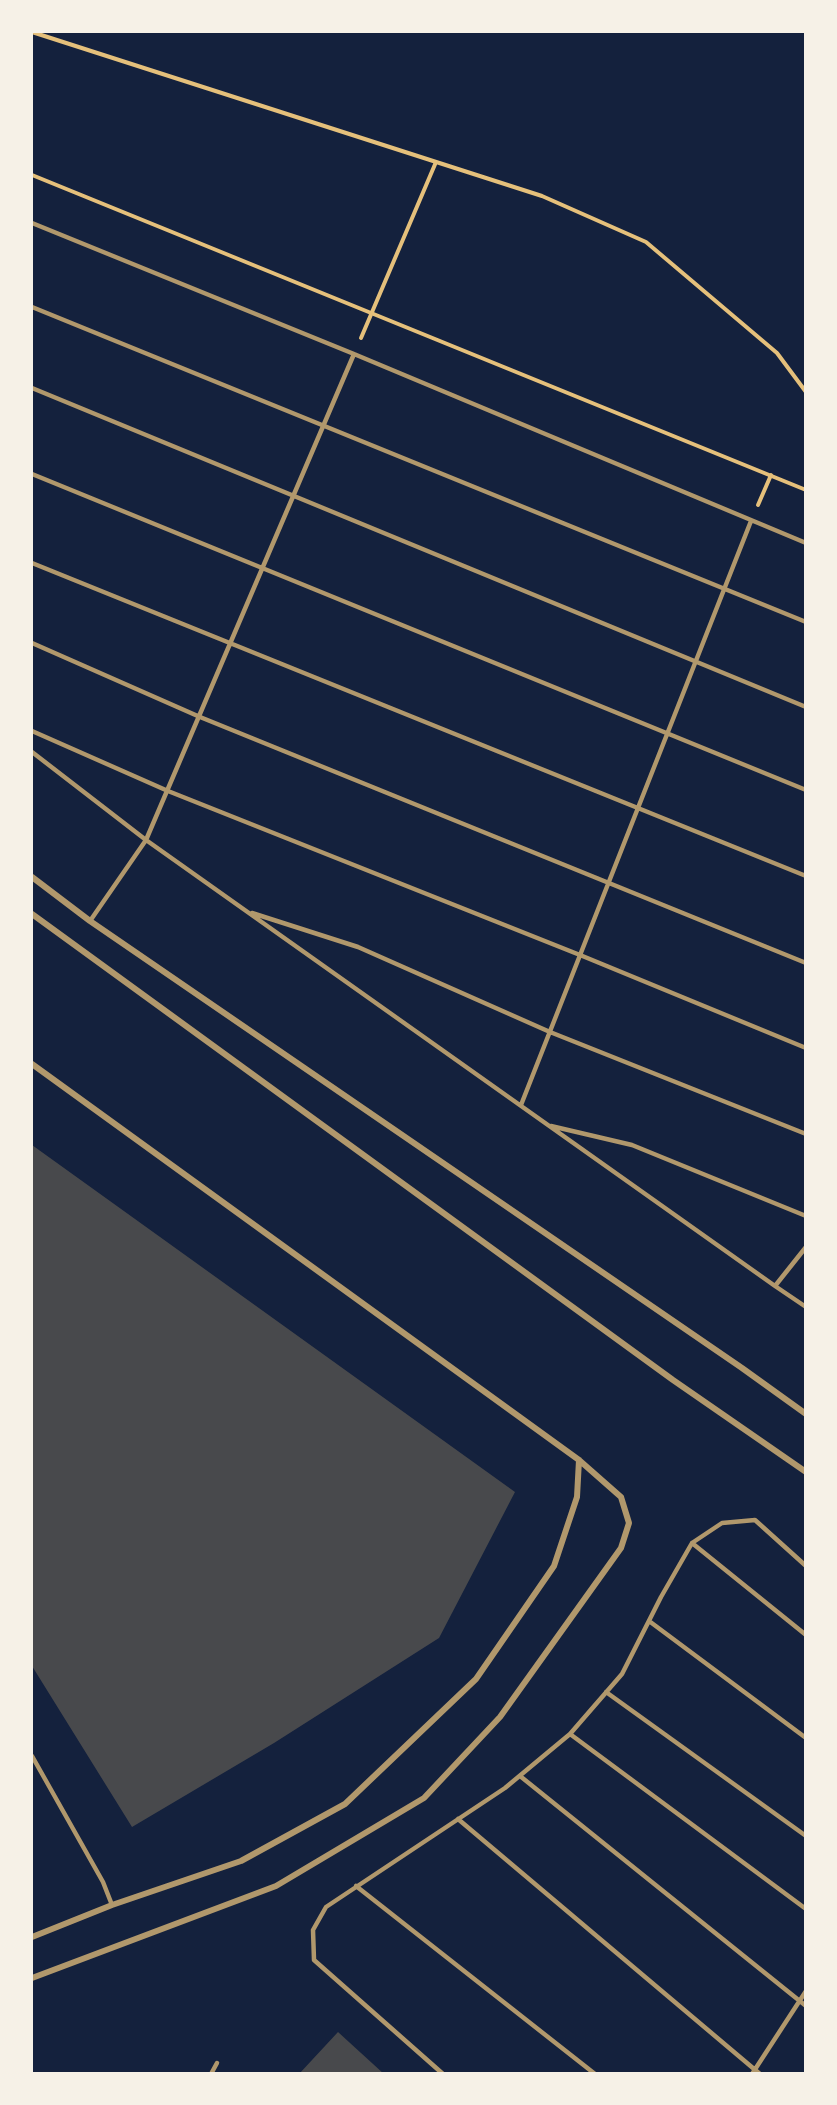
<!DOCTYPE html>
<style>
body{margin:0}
#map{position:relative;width:837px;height:2105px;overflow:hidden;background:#14213d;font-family:Commissioner,sans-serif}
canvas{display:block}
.frame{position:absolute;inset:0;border:33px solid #f6f1e7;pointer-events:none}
</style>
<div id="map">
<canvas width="837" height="2105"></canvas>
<div class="frame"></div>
</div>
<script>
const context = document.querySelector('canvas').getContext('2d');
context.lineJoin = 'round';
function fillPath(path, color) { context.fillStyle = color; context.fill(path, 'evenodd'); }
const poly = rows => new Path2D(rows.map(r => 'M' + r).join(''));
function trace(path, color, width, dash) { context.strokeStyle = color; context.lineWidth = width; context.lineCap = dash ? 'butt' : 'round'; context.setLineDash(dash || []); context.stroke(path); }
fillPath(poly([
 [32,1145,515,1492,439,1638,274,1743,132,1827,32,1666],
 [338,2032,384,2074,299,2074]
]), '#48494c');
trace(poly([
 [32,32,542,196,646,242,777,353,806,392],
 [32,175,806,490],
 [361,338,436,162],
 [758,505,771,475]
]), '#e5c07b', 4);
trace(poly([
 [32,223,354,354,806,543],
 [32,307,806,622],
 [32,388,806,707],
 [32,474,806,790],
 [32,563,806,876],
 [32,643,200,717,806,963],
 [32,731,168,791,580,955,806,1048],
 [32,752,146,840,354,354],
 [252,913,358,947,550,1032,806,1134],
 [90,921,146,840,775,1286,806,1247],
 [521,1105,751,521],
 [551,1126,632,1145,806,1216],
 [775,1286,806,1307],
 [692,1543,806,1635],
 [649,1621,806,1738],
 [606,1692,806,1836],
 [570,1734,806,1909],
 [32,1756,103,1882,112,1905],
 [520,1776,806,2006],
 [458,1819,760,2074],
 [356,1886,595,2074],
 [211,2074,217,2063],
 [443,2074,314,1960,313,1930,326,1907,505,1788,570,1734,622,1674,661,1597,692,1543,722,1523,755,1520,806,1566],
 [752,2074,806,1991]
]), '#b1986c', 4.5);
trace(poly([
 [32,877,90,921,742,1368,806,1414],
 [32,914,673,1380,806,1472],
 [32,1064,579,1460,621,1497,629,1523,621,1548,500,1717,424,1798,276,1886,32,1978],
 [32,1937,112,1905,241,1861,345,1804,476,1679,554,1566,577,1497,579,1460]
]), '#b1986c', 6);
</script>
